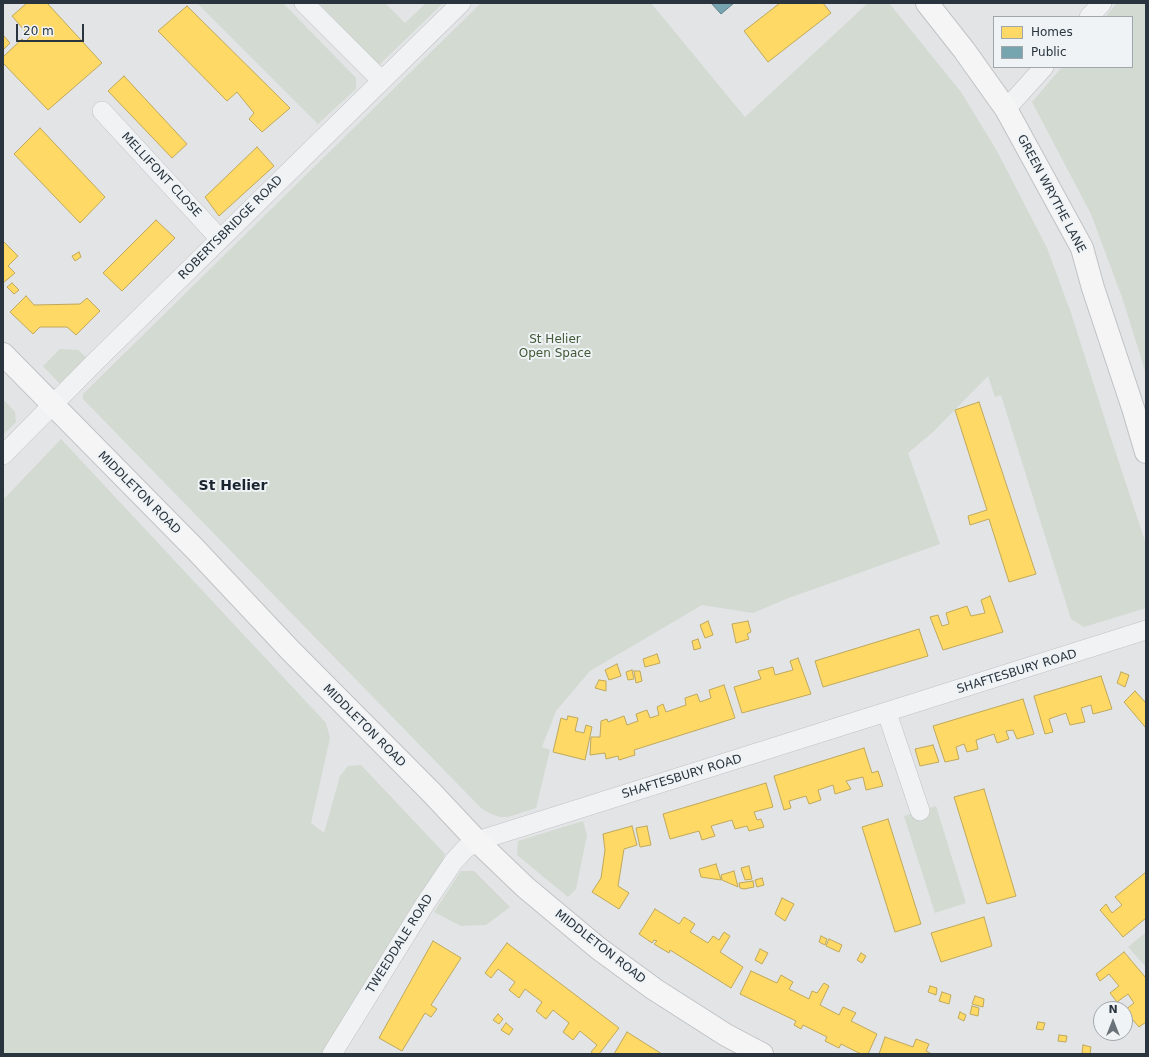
<!DOCTYPE html>
<style>
body{margin:0}
#map{position:relative;width:1149px;height:1057px;overflow:hidden;background:#e2e4e6;font-family:"DejaVu Sans",sans-serif}
canvas{display:block}
.frame{position:absolute;inset:0;border:4px solid #29343e;pointer-events:none}
.legend{position:absolute;left:993px;top:16px;width:140px;height:52px;box-sizing:border-box;background:#eff3f5;border:1px solid #a0a7ac;margin:0;padding:5px 7px;list-style:none;font-size:12px;color:#29343e}
.legend li{display:flex;align-items:center;gap:8px;height:20px}
.legend b{width:20px;border:1px solid #a0a7ac}
.north{position:absolute;left:1093px;top:1001px;width:40px;height:40px;box-sizing:border-box;background:#eff3f5;border:1px solid #a0a7ac;border-radius:50%;rotate:0deg;font-size:11px;font-weight:700;line-height:16px;text-align:center;color:#29343e}
.north::after{content:'';display:block;margin:auto;width:14px;height:18px;background:#6a7279;clip-path:polygon(50% 0,100% 100%,50% 72%,0 100%)}
.scale{position:absolute;left:16px;top:24px;width:68px;height:18px;box-sizing:border-box;border:2px solid #29343e;border-top:0;padding-left:5px;font-size:12px;line-height:14px;white-space:nowrap;color:#29343e;-webkit-text-stroke:3px #eff3f5;paint-order:stroke}
</style>
<div id="map">
<canvas width="1149" height="1057"></canvas>
<div class="frame"></div>
<ul class="legend">
<li><b style="height:11px;background:#ffd966"></b>Homes</li>
<li><b style="height:11px;background:#76a5af"></b>Public</li>
</ul>
<div class="north">N</div>
<div class="scale">20 m</div>
</div>
<script>
const context = document.querySelector('canvas').getContext('2d');
context.lineJoin = 'round';
function fillPath(path, color) { context.fillStyle = color; context.fill(path, 'evenodd'); }
const poly = rows => new Path2D(rows.map(r => 'M' + r).join(''));
function trace(path, color, width, dash) { context.strokeStyle = color; context.lineWidth = width; context.lineCap = dash ? 'butt' : 'round'; context.setLineDash(dash || []); context.stroke(path); }
function label(font, color, halo, rows, align = 'center') {
  context.font = font + ' "DejaVu Sans",sans-serif'; context.lineWidth = 4; context.setLineDash([]); context.textBaseline = 'middle'; context.strokeStyle = halo; context.fillStyle = color; for (const [text, x, y, turn = 0] of rows) {
    context.save(); context.translate(x, y); context.rotate((+turn || 0) * Math.PI / 180); context.textAlign = isNaN(turn) ? turn : align; if (halo) context.strokeText(text, 0, 0); context.fillText(text, 0, 0); context.restore();
  }
}
fillPath(poly([
 [197,3,283,3,356,78,356,89,318,124],
 [319,3,385,3,405,23,426,3,443,3,379,65],
 [481,3,651,3,745,117,868,3,889,3,961,92,997,151,1047,248,1071,313,1106,423,1146,544,1146,608,1084,627,1071,619,1001,395,995,397,988,376,933,432,908,453,940,544,786,599,753,613,702,605,590,671,556,711,542,747,550,750,536,808,508,817,500,817,491,814,481,808,83,399,83,394],
 [1117,3,1146,3,1146,374,1123,300,1091,214,1032,102,1062,67,1132,67,1132,17,1105,17],
 [60,349,78,350,88,359,63,382,60,384,43,366],
 [3,399,15,412,16,422,3,435],
 [61,439,326,723,330,738,311,823,324,833,340,776,348,766,361,765,445,854,439,870,325,1054,3,1054,3,500],
 [936,806,966,903,935,913,904,816],
 [583,821,587,835,576,889,568,897,517,855,518,841],
 [461,871,474,871,510,907,486,925,461,926,434,912],
 [1146,932,1146,967,1128,947]
]), '#d3dad2');
const homes = poly([
 [27,3,47,3,102,63,48,110,3,63,3,57,22,39,25,42,30,37,12,16,27,3],
 [780,3,823,3,831,13,768,62,744,31,780,3],
 [187,6,290,108,262,132,249,119,254,113,237,92,227,101,158,31,187,6],
 [3,35,10,43,3,50,3,35],
 [124,76,187,144,172,158,108,91,124,76],
 [40,128,105,197,80,223,14,154,40,128],
 [257,147,274,166,219,216,205,197,257,147],
 [156,220,175,238,122,291,103,273,156,220],
 [3,241,18,256,8,266,15,273,3,283,3,241],
 [79,252,81,257,75,261,72,256,79,252],
 [12,283,19,290,14,294,7,287,12,283],
 [26,296,34,305,80,304,87,298,100,311,76,335,67,327,40,327,33,334,10,312,26,296],
 [979,402,1036,574,1009,582,989,519,970,525,968,516,987,510,955,410,979,402],
 [990,596,1003,632,943,650,930,617,938,615,942,626,949,624,946,613,967,606,971,616,985,613,981,600,990,596],
 [708,621,713,635,705,638,700,625,708,621],
 [748,621,751,632,747,634,749,639,736,643,732,624,748,621],
 [919,629,928,656,823,687,815,661,919,629],
 [698,639,701,648,694,650,692,641,698,639],
 [657,654,660,663,645,667,643,659,657,654],
 [798,658,811,694,742,713,734,687,761,679,758,671,773,667,775,675,793,670,790,661,798,658],
 [617,664,621,676,609,680,605,670,617,664],
 [632,670,634,679,628,680,626,672,632,670],
 [634,671,640,671,642,681,636,683,634,671],
 [1121,672,1129,675,1125,687,1117,683,1121,672],
 [1101,676,1112,709,1093,714,1091,705,1081,708,1085,722,1070,725,1066,713,1049,719,1053,732,1045,734,1034,696,1101,676],
 [599,680,606,681,606,691,595,688,599,680],
 [724,685,735,718,634,750,635,755,619,760,618,756,606,759,605,753,590,755,591,737,600,737,601,721,607,719,608,722,624,716,627,725,638,721,636,714,647,710,650,718,659,715,657,707,663,704,666,712,686,705,685,698,697,694,700,702,711,698,709,690,724,685],
 [1135,691,1146,703,1146,728,1124,702,1135,691],
 [1023,699,1034,734,1017,739,1013,730,1006,731,1009,739,997,743,994,734,976,740,978,749,967,752,964,744,956,747,959,759,945,762,933,726,1023,699],
 [568,716,578,718,575,731,584,733,586,725,592,727,585,760,553,752,561,718,567,720,568,716],
 [933,745,939,762,920,766,915,749,933,745],
 [864,748,872,773,878,771,883,786,866,790,863,777,846,781,851,789,835,794,833,785,818,790,821,800,809,804,806,796,789,801,791,808,784,810,774,776,864,748],
 [766,783,773,807,754,812,757,820,761,819,764,827,749,831,747,826,735,829,732,820,711,826,715,836,702,840,699,831,670,839,663,814,766,783],
 [984,789,1016,896,987,904,954,797,984,789],
 [888,819,921,924,895,932,862,827,888,819],
 [632,826,637,845,624,849,618,886,629,893,619,909,592,892,601,878,605,850,603,834,632,826],
 [647,826,651,845,640,847,636,828,647,826],
 [716,864,721,880,701,877,699,869,716,864],
 [749,866,752,879,745,880,741,868,749,866],
 [734,871,738,887,722,880,721,875,734,871],
 [1146,872,1146,918,1123,937,1100,910,1106,904,1112,913,1122,905,1115,897,1146,872],
 [762,878,764,885,757,887,755,880,762,878],
 [753,881,754,887,744,889,740,888,739,883,753,881],
 [782,898,794,904,785,921,775,914,782,898],
 [655,909,679,924,684,917,695,924,690,932,708,943,713,936,719,940,724,932,730,936,720,952,743,967,731,988,670,950,669,953,654,944,657,941,654,940,652,943,639,934,655,909],
 [984,917,992,946,941,962,931,933,984,917],
 [821,936,827,939,825,945,819,942,821,936],
 [829,939,842,945,839,952,826,946,829,939],
 [433,941,461,958,431,1005,437,1009,431,1017,425,1013,402,1051,379,1038,433,941],
 [507,943,619,1028,599,1054,594,1054,591,1052,597,1045,580,1031,573,1040,563,1032,569,1023,553,1010,546,1019,536,1011,542,1002,525,989,519,998,509,990,515,982,498,969,491,978,485,973,507,943],
 [760,949,768,953,762,964,755,960,760,949],
 [1124,952,1146,978,1146,1022,1139,1027,1125,1011,1125,1010,1134,1003,1128,994,1117,1002,1110,993,1119,986,1109,974,1100,981,1096,974,1124,952],
 [861,953,866,956,862,963,857,960,861,953],
 [751,971,777,983,781,975,793,982,789,989,809,999,812,991,817,993,824,983,829,986,820,1005,839,1015,843,1007,856,1013,851,1021,877,1034,868,1054,861,1054,841,1044,839,1048,825,1041,827,1037,803,1025,801,1029,794,1025,796,1021,740,994,751,971],
 [930,986,937,988,936,995,928,992,930,986],
 [942,992,951,995,949,1004,939,1001,942,992],
 [975,996,984,999,983,1007,972,1004,975,996],
 [972,1006,979,1008,978,1016,970,1014,972,1006],
 [960,1012,966,1015,964,1021,958,1018,960,1012],
 [498,1014,503,1019,499,1024,493,1020,498,1014],
 [1038,1022,1045,1023,1043,1030,1036,1029,1038,1022],
 [506,1023,513,1029,509,1035,501,1030,506,1023],
 [627,1032,662,1054,614,1054,627,1032],
 [1059,1035,1067,1036,1066,1042,1058,1041,1059,1035],
 [885,1037,913,1047,916,1039,929,1044,926,1051,932,1054,879,1054,885,1037],
 [1083,1045,1091,1047,1090,1054,1082,1053,1083,1045]
]);
fillPath(homes, '#ffd966');
trace(homes, '#bfa85a', 1);
const public = poly([
 [711,3,734,3,721,14,711,3]
]);
fillPath(public, '#76a5af');
trace(public, '#5f838d', 1);
const street = poly([
 [304,3,381,80],
 [1089,17,1102,3],
 [1006,109,1044,67],
 [102,111,220,239],
 [3,455,95,362,461,3],
 [887,713,920,811],
 [332,1054,425,904,454,861,465,849,477,841,1146,630]
]);
const secondary = poly([
 [927,3,964,50,1006,109,1082,248,1093,288,1133,408,1146,452],
 [3,354,196,550,290,650,431,792,477,841,525,887,598,948,654,989,726,1035,762,1054]
]);
trace(street, '#c0c2c4', 20);
trace(secondary, '#c0c2c4', 24);
trace(street, '#f0f2f3', 19);
trace(secondary, '#f5f5f6', 22);
label('12px', '#29343e', '#eff3f5', [
 ["MELLIFONT CLOSE",161,175,47],
 ["GREEN WRYTHE LANE",1051,194,62],
 ["ROBERTSBRIDGE ROAD",231,228,-45],
 ["MIDDLETON ROAD",139,493,45],
 ["SHAFTESBURY ROAD",1017,672,-17],
 ["MIDDLETON ROAD",364,726,45],
 ["SHAFTESBURY ROAD",682,777,-17],
 ["TWEEDDALE ROAD",400,944,-58],
 ["MIDDLETON ROAD",600,947,38]
]);
label('12px', '#425937', '#eff3f5', [
 ["St Helier",555,340],
 ["Open Space",555,354]
]);
label('bold 14px', '#1b252f', '#eff3f5', [
 ["St Helier",233,486]
]);
</script>
